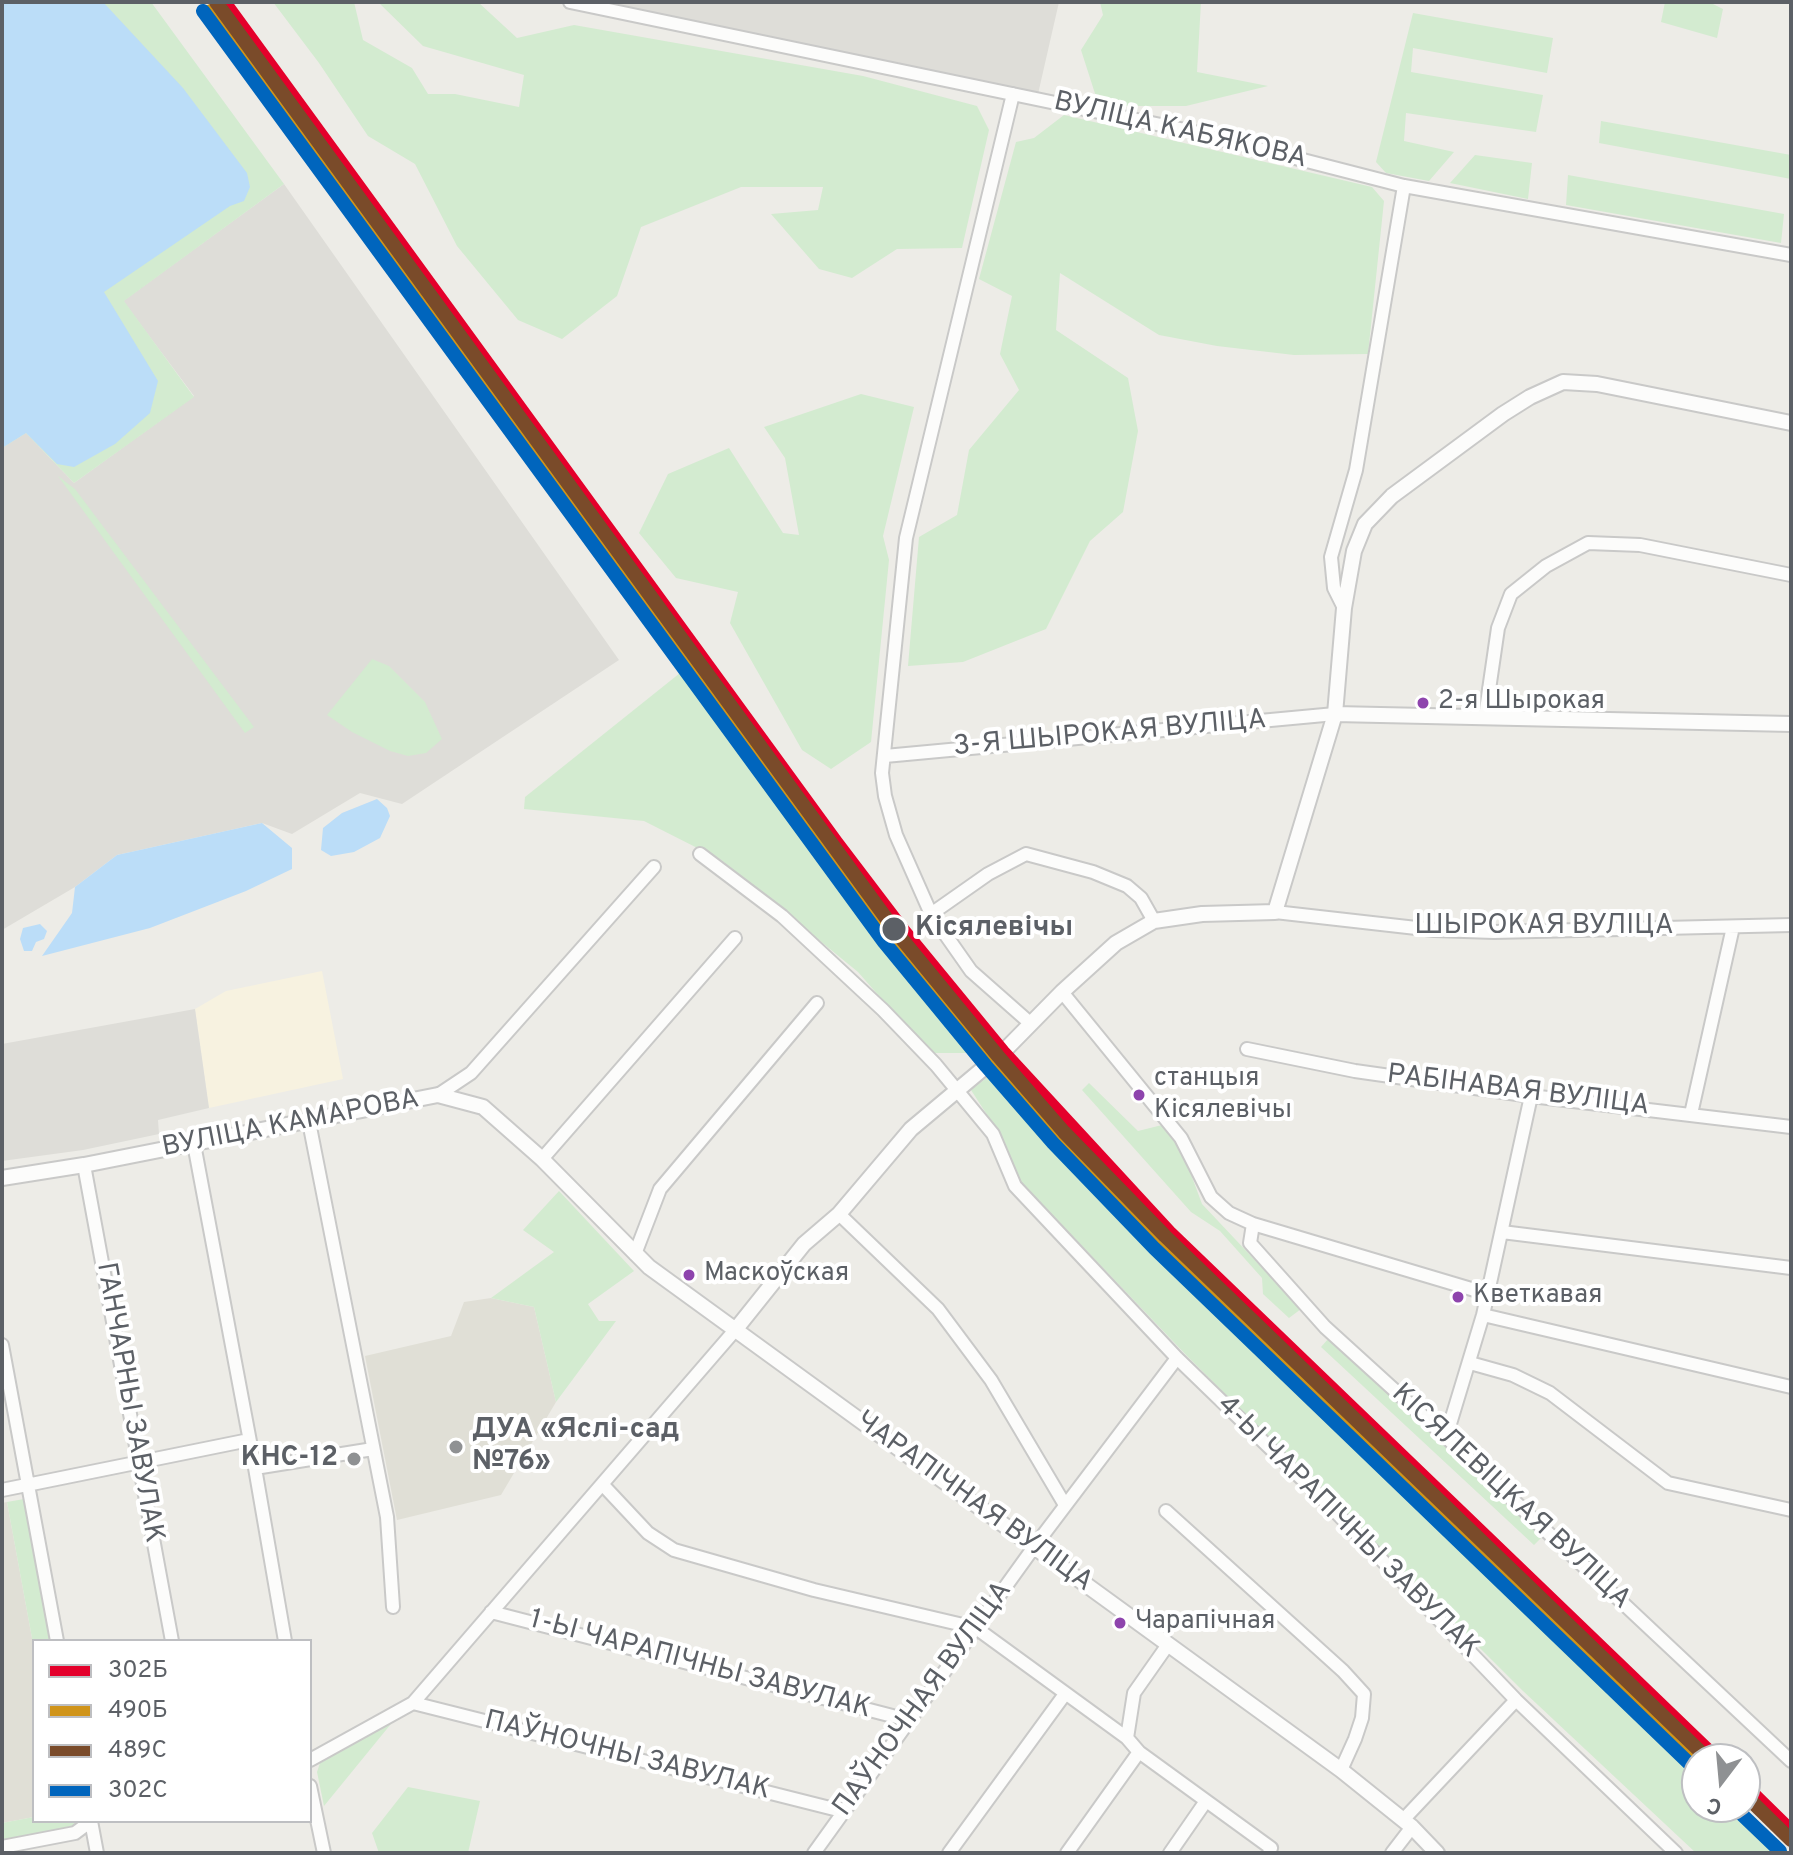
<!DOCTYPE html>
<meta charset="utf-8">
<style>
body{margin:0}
#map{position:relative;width:1793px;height:1855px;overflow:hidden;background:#edece7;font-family:Overpass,sans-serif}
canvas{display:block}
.frame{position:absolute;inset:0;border:4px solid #5c6066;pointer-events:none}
.legend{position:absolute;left:32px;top:1639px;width:280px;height:184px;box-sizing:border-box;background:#fff;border:2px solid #bebfc2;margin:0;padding:10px 14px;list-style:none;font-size:24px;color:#5c6066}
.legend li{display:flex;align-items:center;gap:16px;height:40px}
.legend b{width:40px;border:2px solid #bebfc2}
.north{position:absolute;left:1681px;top:1743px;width:80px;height:80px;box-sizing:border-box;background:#fff;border:2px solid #bebfc2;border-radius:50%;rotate:196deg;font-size:22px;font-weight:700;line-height:32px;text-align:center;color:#5c6066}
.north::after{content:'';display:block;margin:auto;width:28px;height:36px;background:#8f9193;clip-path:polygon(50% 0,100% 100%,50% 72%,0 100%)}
</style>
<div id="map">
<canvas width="1793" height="1855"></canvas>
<div class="frame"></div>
<ul class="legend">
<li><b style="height:10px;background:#e4002b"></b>302Б</li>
<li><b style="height:10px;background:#d0941a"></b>490Б</li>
<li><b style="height:10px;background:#7a4b2a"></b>489С</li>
<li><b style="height:10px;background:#0065bd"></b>302С</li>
</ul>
<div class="north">С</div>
</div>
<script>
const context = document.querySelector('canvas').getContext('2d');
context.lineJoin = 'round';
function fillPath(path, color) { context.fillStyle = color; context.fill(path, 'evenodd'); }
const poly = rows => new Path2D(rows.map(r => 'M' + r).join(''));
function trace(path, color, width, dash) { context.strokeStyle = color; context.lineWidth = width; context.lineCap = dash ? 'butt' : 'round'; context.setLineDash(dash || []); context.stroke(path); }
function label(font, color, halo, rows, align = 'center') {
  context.font = font + ' Overpass,sans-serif'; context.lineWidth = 8; context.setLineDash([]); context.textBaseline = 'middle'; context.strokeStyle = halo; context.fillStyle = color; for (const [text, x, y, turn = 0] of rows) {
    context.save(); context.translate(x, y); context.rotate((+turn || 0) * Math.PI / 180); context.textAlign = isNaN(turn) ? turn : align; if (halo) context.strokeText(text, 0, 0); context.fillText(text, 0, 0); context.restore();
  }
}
fillPath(poly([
 [322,971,343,1079,209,1108,195,1009,226,991]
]), '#f7f2e0');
fillPath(poly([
 [599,2,1059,2,1038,94],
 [284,184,619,660,402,804,360,793,292,834,262,823,117,855,75,887,2,930,2,448,26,433,74,483,194,396,123,301],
 [195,1009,209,1108,158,1120,159,1134,83,1150,2,1161,2,1044]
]), '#deddd8');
fillPath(poly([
 [491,1298,534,1307,556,1402,501,1495,397,1520,365,1356,451,1336,464,1302],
 [7,1502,34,1649,34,1817,2,1823,2,1503]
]), '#e0dfd6');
fillPath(poly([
 [2,2,151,2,284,184,124,301,194,397,74,483,26,433,2,448],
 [273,2,354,2,363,40,412,68,428,94,455,94,519,107,524,75,423,46,378,2,478,2,517,38,574,25,863,76,977,106,989,130,962,248,897,249,852,278,819,269,771,214,818,210,823,187,741,187,641,227,617,296,562,339,518,320,457,246,415,164,368,136,319,63],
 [1100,2,1201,2,1197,72,1268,86,1186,106,1099,106,1081,50,1103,15],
 [1665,2,1709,2,1723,9,1717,38,1661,22],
 [1413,13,1553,38,1547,73,1413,48,1411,72,1543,95,1536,132,1406,113,1404,141,1454,152,1429,181,1386,173,1376,162],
 [1064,115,1372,187,1384,201,1368,354,1294,355,1217,346,1159,335,1060,273,1056,330,1128,378,1138,431,1123,512,1090,541,1046,629,963,662,908,666,919,537,957,515,969,450,1019,390,1000,354,1012,296,979,279,1016,142,1034,138],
 [1601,121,1791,155,1791,179,1599,143],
 [1475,155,1532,163,1528,199,1450,183],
 [1568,175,1784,214,1781,243,1566,205],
 [861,394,914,407,883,536,889,560,871,742,831,769,802,750,730,623,738,592,676,578,639,533,668,474,729,448,783,533,799,535,785,458,764,427],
 [58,476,75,489,254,727,245,733],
 [372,659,389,666,425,702,442,739,426,753,408,756,390,751,352,732,327,715],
 [685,669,876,934,977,1053,929,1053,858,972,721,860,644,821,524,809,525,797],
 [994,1072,1106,1205,1697,1778,1697,1807,1727,1807,1775,1853,1696,1853,1523,1691,1187,1356,1021,1182,1004,1141,971,1090],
 [1089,1083,1138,1131,1162,1125,1182,1150,1202,1204,1301,1309,1289,1318,1263,1294,1262,1278,1220,1231,1191,1212,1082,1090],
 [559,1191,634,1271,588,1304,599,1321,616,1321,556,1402,534,1307,491,1298,554,1252,523,1230],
 [1329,1338,1544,1535,1534,1545,1321,1347],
 [24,1499,51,1641,34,1641,34,1649,7,1502],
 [395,1719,324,1806,317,1772,320,1763],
 [408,1787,480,1801,468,1853,379,1853,372,1833],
 [34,1817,34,1821,77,1821,68,1830,2,1843,2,1823]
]), '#d3ebd0');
fillPath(poly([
 [2,2,103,2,183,88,247,173,250,187,244,201,230,206,104,292,158,381,150,413,115,444,74,467,57,464,26,433,2,448],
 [377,799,387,808,390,816,380,838,354,852,331,856,321,850,323,828,342,813],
 [262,823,292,848,292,869,246,891,150,928,42,956,72,913,75,887,117,855],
 [40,924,47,931,44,939,36,942,32,951,24,951,20,939,23,928]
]), '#bbddf8');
const minor = poly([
 [570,2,1190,131,1404,186,1791,255],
 [1013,94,906,538,882,773,885,796,896,835,931,914,971,971,1030,1023],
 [1344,608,1334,588,1331,557,1356,470,1404,186],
 [1485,717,1498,628,1511,594,1546,566,1588,543,1640,545,1791,575],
 [885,756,1335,714],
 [700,854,782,916,883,1010,936,1065,993,1134,1015,1186,1177,1358,1333,1509,1516,1700,1676,1853],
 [1275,912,1434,930,1494,932,1791,925],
 [931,914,988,874,1026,854,1093,872,1127,886,1141,898,1154,921],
 [1062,992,1181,1138,1211,1197,1229,1213,1253,1224,1488,1294],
 [1247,1049,1355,1071,1531,1096,1791,1127],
 [438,1095,471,1073,654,867],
 [1691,1114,1733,927],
 [309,1122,387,1517,393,1607],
 [194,1144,255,1468,285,1641],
 [542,1159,735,938],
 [84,1165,172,1641],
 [839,1214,938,1309,991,1380,1065,1505],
 [1253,1224,1250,1243,1325,1327,1446,1437,1791,1761],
 [1502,1232,1791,1268],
 [635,1254,660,1189,817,1003],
 [1483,1315,1791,1387],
 [2,1345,57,1641],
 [1470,1363,1513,1375,1550,1393,1668,1483,1791,1510],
 [1446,1437,1483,1315,1531,1096],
 [255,1468,373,1449],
 [603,1485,648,1533,674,1550,814,1590,976,1628,1127,1738,1139,1752,1271,1848,1269,1853],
 [2,1490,249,1440],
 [1166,1511,1343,1671,1364,1694,1362,1718,1355,1739,1341,1770],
 [491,1612,908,1720],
 [413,1703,842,1811],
 [1127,1738,1134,1693,1167,1646],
 [310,1760,413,1703,736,1329],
 [310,1786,324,1853],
 [1403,1820,1516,1700],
 [91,1821,97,1853],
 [2,1847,75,1833,91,1821],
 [814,1853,1034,1547,1177,1358],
 [949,1853,1065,1694],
 [1067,1853,1139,1752],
 [1170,1853,1206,1801],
 [1392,1853,1412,1827]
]);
const tertiary = poly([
 [1335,714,1791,724],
 [2,1178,84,1165,438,1095,483,1107,542,1159,649,1267,1341,1770,1412,1827,1437,1853],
 [736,1329,804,1244,839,1214,911,1129,1003,1052,1062,992,1116,943,1154,921,1202,914,1275,912,1335,714,1344,608,1354,551,1365,524,1392,496,1503,414,1530,397,1563,382,1597,384,1791,423]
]);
trace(minor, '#c9c9c8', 16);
trace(tertiary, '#c9c9c8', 18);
trace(minor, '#fcfcfb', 12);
trace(tertiary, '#fcfcfb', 14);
trace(poly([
 [206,2,891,938,992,1062,1058,1137,1159,1241,1699,1759],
 [1745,1804,1791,1849]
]), '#e3e4e3', 3, [2, 10]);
trace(poly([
 [224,2,836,842,902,929,1003,1052,1169,1232,1717,1759],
 [1745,1786,1791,1831]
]), '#e4002b', 14);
trace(poly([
 [211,11,823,851,890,939,991,1062,1158,1244,1697,1762]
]), '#d0941a', 14);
trace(poly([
 [216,2,897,933,998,1056,1064,1132,1165,1236,1708,1759],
 [1745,1795,1791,1840]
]), '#7a4b2a', 14);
trace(poly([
 [203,11,884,942,986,1066,1053,1143,1154,1248,1697,1771],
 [1734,1807,1780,1851]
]), '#0065bd', 14);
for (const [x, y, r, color] of [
 [1423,703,7,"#8e44ad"],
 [894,929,13,"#5c6066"],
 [1139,1095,7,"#8e44ad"],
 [689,1275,7,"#8e44ad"],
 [1458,1297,7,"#8e44ad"],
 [456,1447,8,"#8f9193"],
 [354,1459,8,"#8f9193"],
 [1120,1623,7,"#8e44ad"]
]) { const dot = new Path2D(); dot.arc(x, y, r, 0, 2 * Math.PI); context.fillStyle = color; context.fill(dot); trace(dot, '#fff', 3); }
label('26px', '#5c6066', '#fff', [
 ["2-я Шырокая",1438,703],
 ["станцыя",1154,1080],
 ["Кісялевічы",1154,1112],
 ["Маскоўская",704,1275],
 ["Кветкавая",1473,1297],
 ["Чарапічная",1135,1623]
], 'left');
label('28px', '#5c6066', '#fff', [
 ["ВУЛІЦА КАБЯКОВА",1180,132,13],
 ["3-Я ШЫРОКАЯ ВУЛІЦА",1110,735,-5],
 ["ШЫРОКАЯ ВУЛІЦА",1544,927],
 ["РАБІНАВАЯ ВУЛІЦА",1518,1092,7],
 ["ВУЛІЦА КАМАРОВА",291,1125,-11],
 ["ГАНЧАРНЫ ЗАВУЛАК",128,1403,80],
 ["КІСЯЛЕВІЦКАЯ ВУЛІЦА",1510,1498,43],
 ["ЧАРАПІЧНАЯ ВУЛІЦА",973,1503,36],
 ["4-Ы ЧАРАПІЧНЫ ЗАВУЛАК",1347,1528,45],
 ["1-Ы ЧАРАПІЧНЫ ЗАВУЛАК",700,1666,15],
 ["ПАЎНОЧНАЯ ВУЛІЦА",924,1700,-54],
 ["ПАЎНОЧНЫ ЗАВУЛАК",627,1757,14]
]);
label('bold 28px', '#5c6066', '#fff', [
 ["Кісялевічы",915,929]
], 'left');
label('bold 28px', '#5c6066', '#fff', [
 ["ДУА «Яслі-сад",472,1431],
 ["№76»",472,1463],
 ["КНС-12",338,1459,"right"]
], 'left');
</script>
